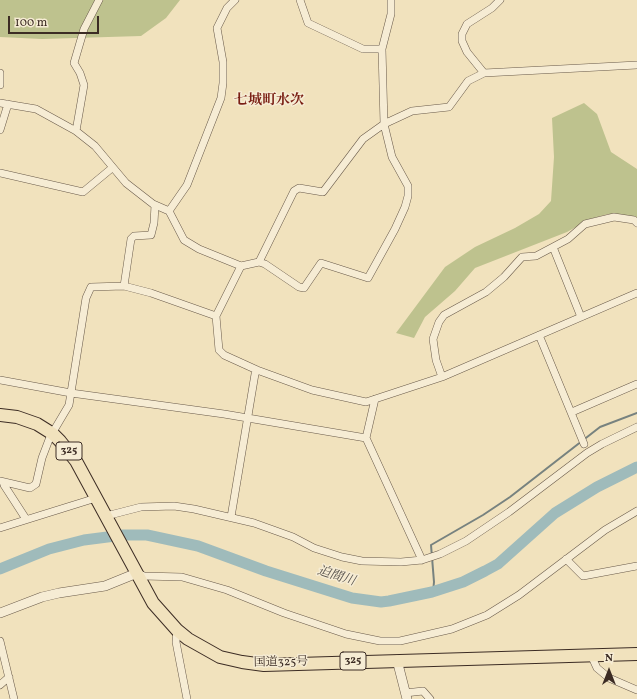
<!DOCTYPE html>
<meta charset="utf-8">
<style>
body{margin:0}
#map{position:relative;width:637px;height:699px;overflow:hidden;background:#f1e2bd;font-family:Vollkorn,serif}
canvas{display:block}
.north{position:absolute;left:589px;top:651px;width:40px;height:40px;-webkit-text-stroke:3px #f6ecd4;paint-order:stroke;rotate:0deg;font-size:11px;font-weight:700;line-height:16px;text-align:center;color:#3c2c24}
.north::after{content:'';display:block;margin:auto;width:14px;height:18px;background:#3c2c24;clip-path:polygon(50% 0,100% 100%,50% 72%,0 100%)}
.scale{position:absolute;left:8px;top:16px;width:91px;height:18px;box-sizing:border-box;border:2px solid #3c2c24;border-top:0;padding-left:5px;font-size:12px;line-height:14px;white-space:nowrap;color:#3c2c24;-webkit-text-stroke:3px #f6ecd4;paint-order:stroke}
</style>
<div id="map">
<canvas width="637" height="699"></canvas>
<div class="north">N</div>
<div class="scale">100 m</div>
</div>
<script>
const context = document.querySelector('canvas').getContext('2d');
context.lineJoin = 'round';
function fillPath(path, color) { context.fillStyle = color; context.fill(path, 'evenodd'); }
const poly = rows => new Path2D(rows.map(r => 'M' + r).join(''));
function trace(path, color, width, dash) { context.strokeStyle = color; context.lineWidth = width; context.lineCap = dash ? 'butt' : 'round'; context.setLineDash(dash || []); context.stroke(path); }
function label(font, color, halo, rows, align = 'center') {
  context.font = font + ' Vollkorn,"Noto Serif JP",serif'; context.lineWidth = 3; context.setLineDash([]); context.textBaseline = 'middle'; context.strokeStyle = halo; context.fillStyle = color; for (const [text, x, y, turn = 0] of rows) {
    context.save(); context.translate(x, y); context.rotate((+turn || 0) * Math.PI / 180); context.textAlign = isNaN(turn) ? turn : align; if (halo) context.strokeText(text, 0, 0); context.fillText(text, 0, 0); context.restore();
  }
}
fillPath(poly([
 [0,0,180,0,166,18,141,36,42,39,0,37],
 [584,103,597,114,611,152,637,169,637,217,608,214,590,219,567,232,475,268,455,291,425,317,414,338,396,333,445,267,475,247,515,228,539,214,551,201,554,157,552,118]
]), '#bec28e');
trace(poly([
 [433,592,434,582,431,545,483,515,510,497,600,427,637,413]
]), '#77827f', 2);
trace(poly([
 [0,569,49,549,84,540,123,535,147,535,198,546,266,571,352,598,381,602,389,601,432,592,463,582,485,571,498,564,555,513,597,487,637,467]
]), '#9fbbbb', 11);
const minor = poly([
 [300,0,308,23,363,49,382,49],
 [0,73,0,85],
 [484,73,467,52,462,41,462,34,467,24,492,8,500,0],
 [0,103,36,109,76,131,95,146,126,183,153,204,169,211,184,240,199,249,241,266,259,262,265,264,299,287,304,288,321,263,368,278,395,229,405,207,408,196,408,186,392,157,384,124,382,49,391,14,391,0],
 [0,130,8,104],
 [76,131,84,85,80,73,74,63,84,29,99,0],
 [0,173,83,192,112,168],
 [169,211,187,185,221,98,223,83,223,62,217,28,227,8,235,0],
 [553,247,581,317],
 [259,262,294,191,299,188,323,192,363,139,384,124,412,111,449,107,468,81,484,73,637,65],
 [241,266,216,316,219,350,224,355,257,370,312,390,366,402,442,377,637,293],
 [124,286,131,239,134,236,151,235,154,223,155,205],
 [539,335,584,444],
 [442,377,436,360,433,339,439,322,444,315,486,292,504,277,522,257,536,256,568,239,585,224,614,217,634,220,637,223],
 [0,380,71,393,224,414,366,438],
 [375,399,366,438,422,560],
 [572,412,637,384],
 [0,481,30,488,36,484,42,458,50,437,69,405,86,298,91,287,124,286,151,293,216,316],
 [5,482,4,485,26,519],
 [106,516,141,507,174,506,194,509,254,523,293,537,314,548,342,557,362,561,401,562,422,560,440,554,466,541,509,512,587,453,602,444,637,427],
 [231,517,255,374,257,370],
 [0,528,96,498],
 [566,559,583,576,637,566],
 [137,573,144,576,182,577,227,590,284,613,346,634,380,641,400,641,452,629,487,615,519,595,605,530,637,511],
 [177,630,176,642,187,699],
 [0,641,14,699],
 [591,655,597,668,609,678,637,690],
 [0,685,9,677],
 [405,693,423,691,430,699]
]);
const tertiary = poly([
 [0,613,42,597,59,593,105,586,137,573],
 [397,660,407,699]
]);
const trunk = poly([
 [0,415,17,417,37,424,53,434,60,441,76,461,153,603,177,630,188,639,220,657,242,662,264,665,637,654]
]);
trace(minor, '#695a4a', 8);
trace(tertiary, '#695a4a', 10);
trace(trunk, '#3c2c24', 14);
trace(minor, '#f6ecd4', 7);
trace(tertiary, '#f6ecd4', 9);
trace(trunk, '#f1e2bd', 12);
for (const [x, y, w] of [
 [69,451,26],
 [353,661,26]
]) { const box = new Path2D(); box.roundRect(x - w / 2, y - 9, w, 18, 3); context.fillStyle = '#f6ecd4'; context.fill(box); trace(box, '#3c2c24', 1); }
label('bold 11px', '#3c2c24', null, [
 ["325",69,451],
 ["325",353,661]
]);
label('12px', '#3c2c24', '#f6ecd4', [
 ["国道325号",281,663,-1]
]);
label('italic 13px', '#55504a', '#f6ecd4', [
 ["迫間川",336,577,17]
]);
label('bold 14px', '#7a1f14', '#f6ecd4', [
 ["七城町水次",269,101]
]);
</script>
